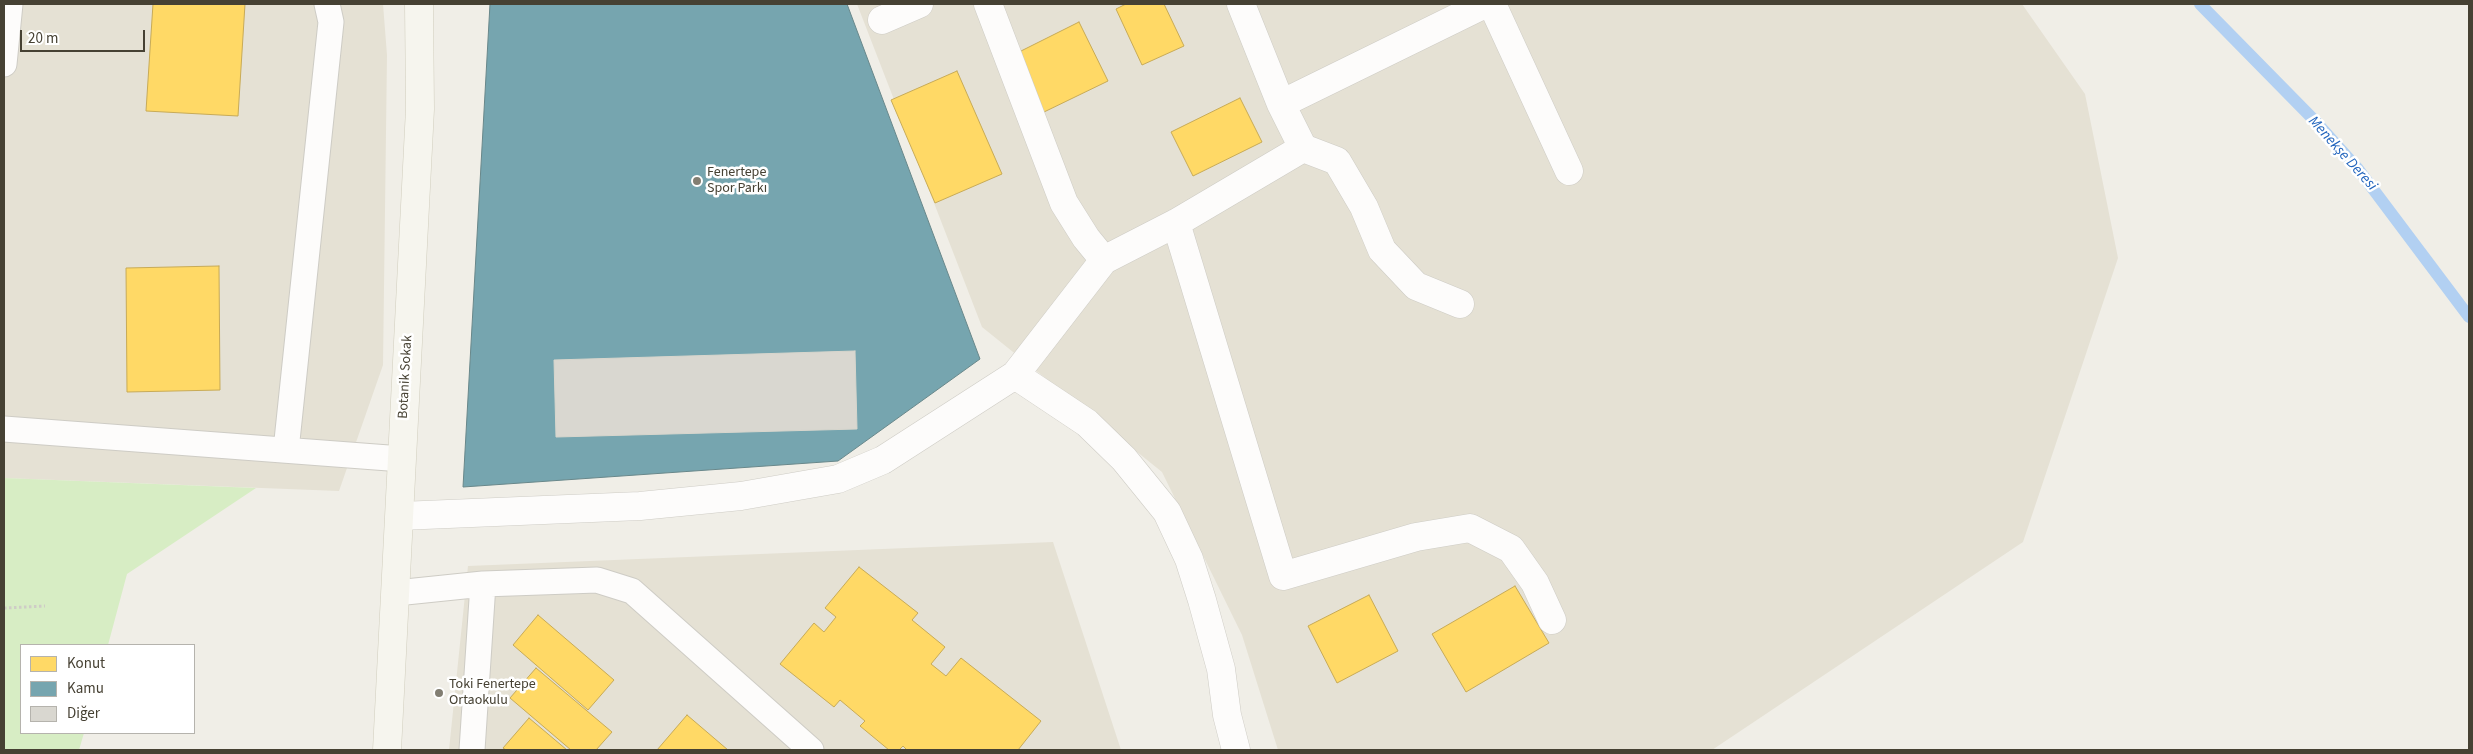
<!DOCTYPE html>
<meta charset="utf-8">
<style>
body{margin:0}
#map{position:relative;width:2473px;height:754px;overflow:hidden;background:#f0eee7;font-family:"Source Sans 3",sans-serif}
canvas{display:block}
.frame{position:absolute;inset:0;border:5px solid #464133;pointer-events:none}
.legend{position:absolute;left:20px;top:644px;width:175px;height:90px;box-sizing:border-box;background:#fff;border:1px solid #b5b3ad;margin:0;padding:6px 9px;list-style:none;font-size:15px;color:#464133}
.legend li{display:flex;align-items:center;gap:10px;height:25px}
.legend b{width:25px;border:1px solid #b5b3ad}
.scale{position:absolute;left:20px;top:30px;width:125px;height:22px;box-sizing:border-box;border:2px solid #464133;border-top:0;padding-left:6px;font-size:15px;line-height:18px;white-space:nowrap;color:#464133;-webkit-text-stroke:4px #fff;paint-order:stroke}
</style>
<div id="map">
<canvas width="2473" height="754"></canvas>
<div class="frame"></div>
<ul class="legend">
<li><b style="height:14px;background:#ffd966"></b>Konut</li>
<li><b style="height:14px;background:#76a5af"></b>Kamu</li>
<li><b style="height:14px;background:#d9d7d0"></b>Diğer</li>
</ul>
<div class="scale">20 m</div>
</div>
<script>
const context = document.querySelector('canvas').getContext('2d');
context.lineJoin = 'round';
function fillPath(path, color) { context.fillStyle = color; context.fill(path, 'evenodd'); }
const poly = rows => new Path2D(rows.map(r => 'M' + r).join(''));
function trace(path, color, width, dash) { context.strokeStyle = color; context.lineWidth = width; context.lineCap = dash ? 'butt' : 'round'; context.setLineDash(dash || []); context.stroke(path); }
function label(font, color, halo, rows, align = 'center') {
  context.font = font + ' "Source Sans 3",sans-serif'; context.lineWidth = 5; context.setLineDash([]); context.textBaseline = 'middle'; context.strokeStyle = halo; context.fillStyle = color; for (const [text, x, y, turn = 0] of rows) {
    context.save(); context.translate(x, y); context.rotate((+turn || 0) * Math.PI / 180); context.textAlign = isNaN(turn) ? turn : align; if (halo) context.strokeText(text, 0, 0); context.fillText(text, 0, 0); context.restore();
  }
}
fillPath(poly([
 [4,4,383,4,387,55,383,365,339,491,4,478],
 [857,4,2022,4,2085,94,2118,258,2023,542,1712,750,1278,750,1242,635,1162,472,982,327],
 [1053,542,1121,750,449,750,468,566]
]), '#e5e1d4');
fillPath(poly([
 [4,478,256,488,127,574,108,645,21,645,21,733,84,733,79,750,4,750]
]), '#d7edc4');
const homes = poly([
 [153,4,245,4,238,116,146,111,153,4],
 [1126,4,1164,4,1184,46,1142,65,1116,9,1126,4],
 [1079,22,1108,81,1044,112,1015,54,1079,22],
 [957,71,1002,174,935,203,891,100,957,71],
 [1240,98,1262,142,1193,176,1171,132,1240,98],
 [219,266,220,390,127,392,126,268,219,266],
 [859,567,918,613,912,620,945,647,931,664,946,676,961,658,1041,721,1018,750,907,750,903,746,899,750,889,750,860,726,865,721,840,700,834,707,780,664,814,623,824,632,836,617,825,608,859,567],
 [1515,586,1549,643,1466,692,1432,634,1515,586],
 [1369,595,1398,651,1337,683,1308,626,1369,595],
 [538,615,614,680,588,710,513,645,538,615],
 [536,668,612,732,596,750,571,750,510,698,536,668],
 [687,715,728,750,657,750,687,715],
 [529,718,567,750,506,750,503,748,529,718]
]);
fillPath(homes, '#ffd966');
trace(homes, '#c8ab57', 1);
const public = poly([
 [490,4,847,4,980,359,838,461,463,487,490,4]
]);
fillPath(public, '#76a5af');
trace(public, '#68878a', 1);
trace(poly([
 [2200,4,2316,122,2358,169,2469,317]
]), '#b2d0f2', 12);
const building = poly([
 [855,351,857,429,556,437,554,360,855,351]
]);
fillPath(building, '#d9d7d0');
trace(building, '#d8d6cd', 1);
const service = poly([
 [4,64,10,4],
 [4,429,402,459],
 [286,450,331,22,327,4],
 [483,584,597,580,632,591,811,750],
 [396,593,483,584,472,750]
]);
const minor = poly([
 [988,4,1064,203,1086,238,1104,260],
 [1241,4,1281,104,1303,148],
 [1492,4,1569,171],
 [882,20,919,4],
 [1281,104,1485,4],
 [1176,223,1283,576,1416,537,1470,528,1511,549,1535,583,1552,620],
 [1015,375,1104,260,1176,223,1303,148,1337,161,1364,207,1382,250,1416,286,1460,304],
 [400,516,640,506,741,496,838,479,883,460,1015,375,1087,423,1124,459,1167,512,1189,559,1202,600,1221,669,1227,715,1236,750]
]);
const secondary = poly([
 [387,750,420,109,419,4]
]);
trace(service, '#ceccc5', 27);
trace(minor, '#ceccc5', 29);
trace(secondary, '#d0cdbd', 29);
trace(poly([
 [4,608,45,606]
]), '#ceccc6', 3, [2.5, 2.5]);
trace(service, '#fdfcfb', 25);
trace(minor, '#fdfcfb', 28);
trace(secondary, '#f6f5ee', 28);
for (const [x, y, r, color] of [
 [697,181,5,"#827e72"],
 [439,693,5,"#827e72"]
]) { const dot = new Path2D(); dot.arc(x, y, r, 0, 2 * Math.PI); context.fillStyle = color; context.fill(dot); trace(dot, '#fff', 2); }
label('14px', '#464133', '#fff', [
 ["Fenertepe",707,173],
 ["Spor Parkı",707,189],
 ["Toki Fenertepe",449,685],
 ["Ortaokulu",449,701]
], 'left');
label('14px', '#464133', '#fff', [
 ["Botanik Sokak",406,377,-87]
]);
label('italic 15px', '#2164bd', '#fff', [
 ["Menekşe Deresi",2342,154,48]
]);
</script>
